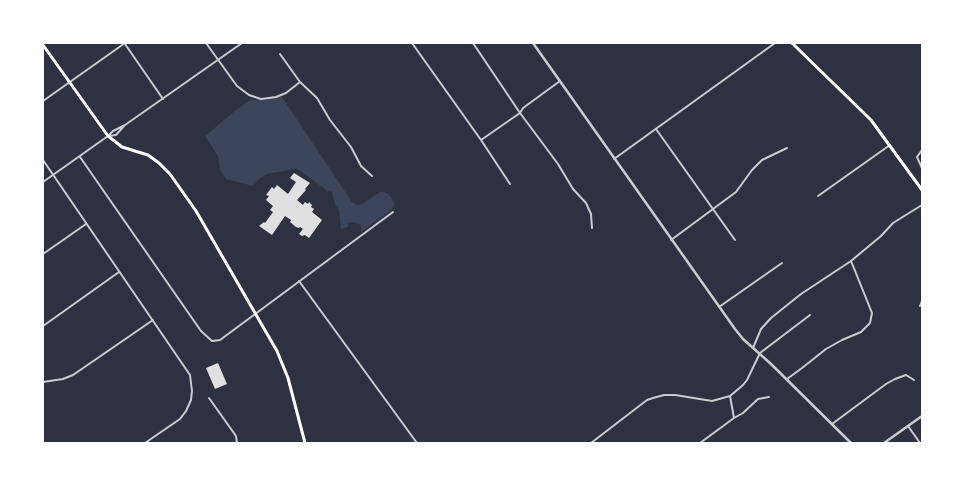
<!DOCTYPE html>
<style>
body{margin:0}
#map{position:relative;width:965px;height:486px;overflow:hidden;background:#2d3142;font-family:"Archivo Narrow",sans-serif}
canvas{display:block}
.frame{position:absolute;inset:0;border:44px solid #fff;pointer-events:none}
</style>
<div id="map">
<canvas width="965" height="486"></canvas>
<div class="frame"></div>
</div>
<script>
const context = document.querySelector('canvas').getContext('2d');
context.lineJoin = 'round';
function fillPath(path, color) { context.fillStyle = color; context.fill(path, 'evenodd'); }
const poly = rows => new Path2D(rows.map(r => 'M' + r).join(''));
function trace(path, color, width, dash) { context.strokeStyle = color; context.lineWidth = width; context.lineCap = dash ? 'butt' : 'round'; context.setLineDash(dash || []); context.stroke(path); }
fillPath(poly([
 [282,97,352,202,357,205,362,204,380,192,384,192,389,194,395,204,391,210,361,232,361,225,353,222,348,223,348,227,341,229,339,210,335,205,332,192,331,191,327,192,325,189,299,170,295,169,267,174,260,178,253,186,226,179,220,170,218,156,205,136,237,109,251,100]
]), '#3c4559');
fillPath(poly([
 [294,173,310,183,305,189,306,190,297,200,303,205,305,202,308,204,309,202,312,205,311,207,314,209,312,212,322,220,309,238,305,235,302,236,299,234,303,229,300,227,299,228,296,227,290,222,291,220,285,216,272,235,259,226,264,222,265,223,273,212,270,210,273,206,266,200,269,196,266,195,272,187,274,189,277,185,288,194,296,182,290,178],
 [218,363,227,384,215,389,206,368]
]), '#e0e0e3');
trace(poly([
 [206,43,237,86,249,95,261,99,276,97,286,93,300,82],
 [412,43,481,140,510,184],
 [473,43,520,113,558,164,573,189,586,203,591,214,592,228],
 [125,44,163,99],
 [280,54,300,82,317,98,330,120,351,147,361,166,372,176],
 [43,101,125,43],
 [656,129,735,240],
 [109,136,116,135,124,126],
 [481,140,520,113,523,108,560,81],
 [922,150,917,157,922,168],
 [80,157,201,331,212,341,220,340,393,212],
 [614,159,775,43],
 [43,160,190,375,192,391,191,400,186,411,180,419,145,443],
 [43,182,108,136,113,131,125,125,242,43],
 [818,196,890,145],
 [671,240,736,192,752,170,762,160,787,148],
 [43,254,86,224],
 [299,281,417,443],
 [920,306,922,301],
 [719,307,782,263],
 [43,326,119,272],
 [753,348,761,329,771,318,801,294,851,261,881,236,893,223,922,205],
 [787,379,802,368,826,349,842,340,861,332,870,323,872,313,870,308,851,261],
 [43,382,63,379,73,375,153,320],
 [209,398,236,436,237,443],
 [734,418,743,413,758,399,769,397],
 [832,424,886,384,895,379,906,375,914,380],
 [908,426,920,443],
 [591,443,647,400,653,398,664,395,675,395,712,401,730,396,743,385,747,380,760,353,810,315],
 [700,443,734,418,730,396]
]), '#caccd0', 2);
trace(poly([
 [533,43,735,329,743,339,771,364,851,443],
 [884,443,922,416]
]), '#caccd0', 2.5);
trace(poly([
 [792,43,871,120,922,190],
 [43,45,108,136,122,147,148,155,159,163,170,174,196,211,277,351,288,378,305,443]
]), '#fff', 3);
</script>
